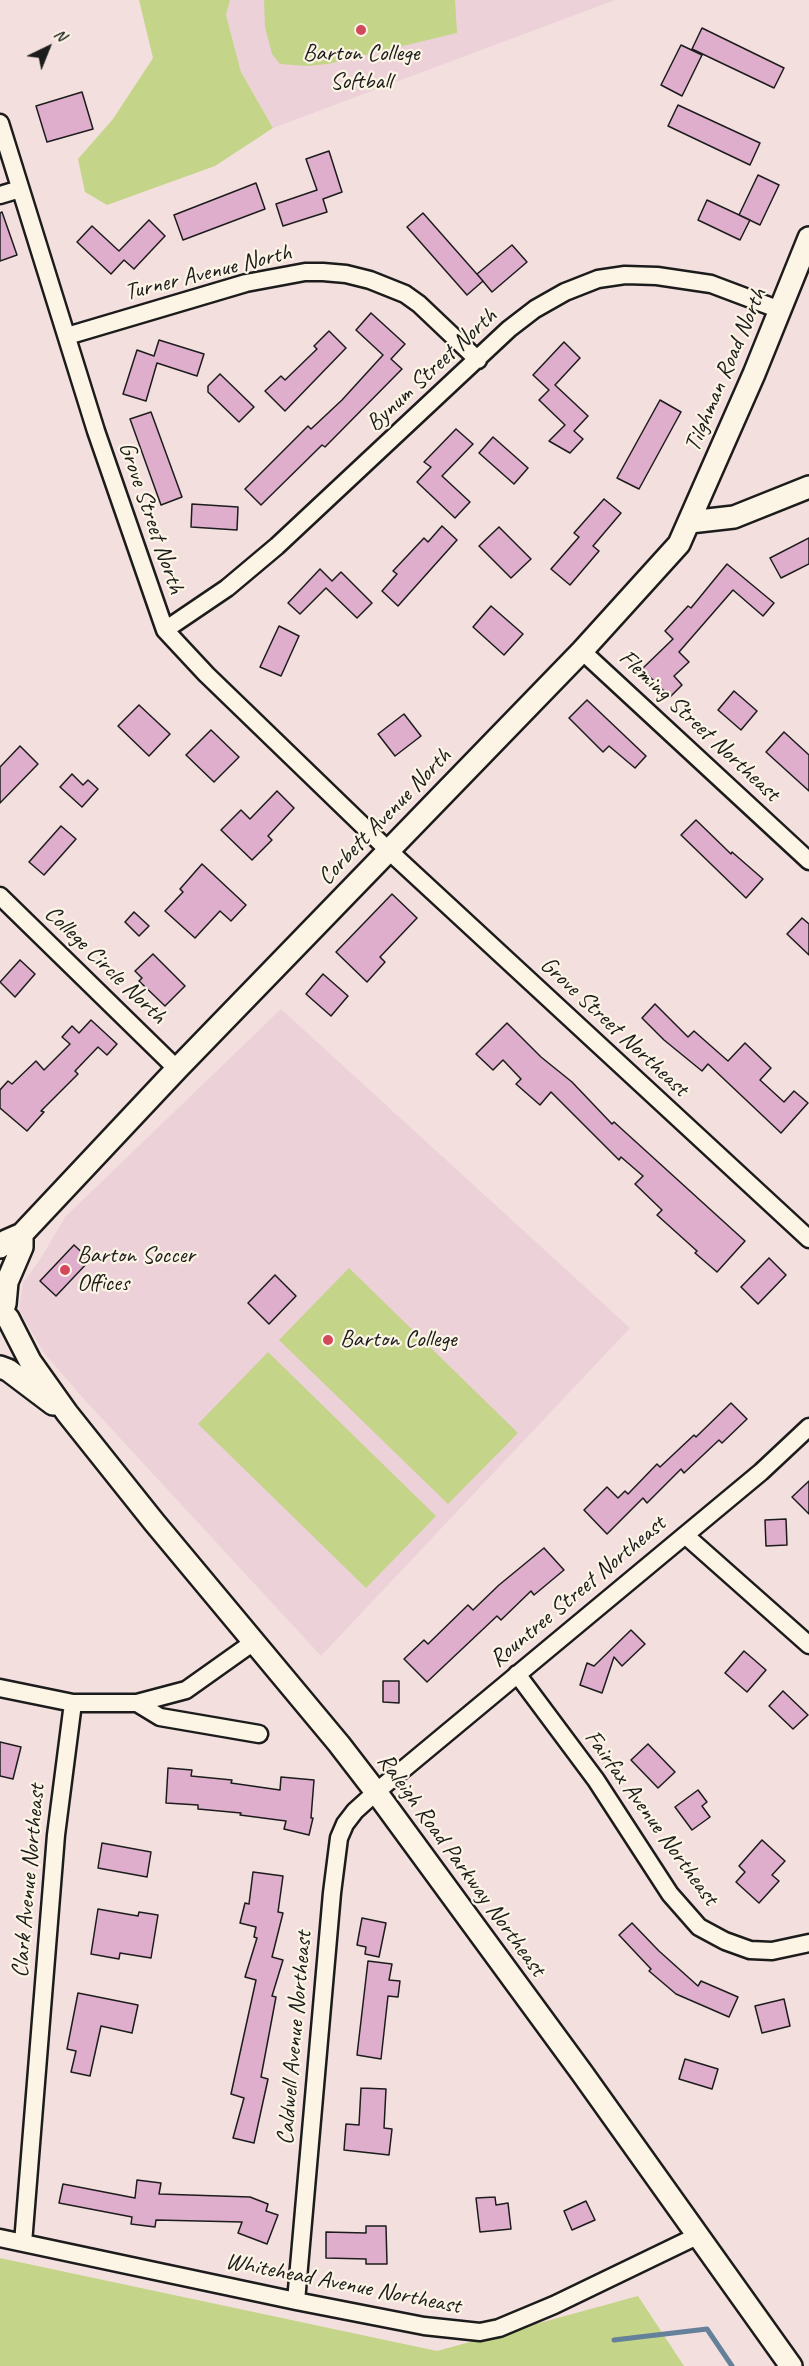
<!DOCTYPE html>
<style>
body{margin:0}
#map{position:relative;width:809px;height:2366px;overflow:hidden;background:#f3e0de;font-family:Caveat,sans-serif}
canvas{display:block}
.north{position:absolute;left:18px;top:18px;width:60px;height:60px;-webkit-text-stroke:4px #fcf5e5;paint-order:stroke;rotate:43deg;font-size:16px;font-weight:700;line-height:24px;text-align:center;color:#1c1c1c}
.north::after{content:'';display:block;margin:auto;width:21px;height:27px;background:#1c1c1c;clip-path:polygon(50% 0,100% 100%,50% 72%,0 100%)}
</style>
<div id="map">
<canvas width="809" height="2366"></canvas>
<div class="north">N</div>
</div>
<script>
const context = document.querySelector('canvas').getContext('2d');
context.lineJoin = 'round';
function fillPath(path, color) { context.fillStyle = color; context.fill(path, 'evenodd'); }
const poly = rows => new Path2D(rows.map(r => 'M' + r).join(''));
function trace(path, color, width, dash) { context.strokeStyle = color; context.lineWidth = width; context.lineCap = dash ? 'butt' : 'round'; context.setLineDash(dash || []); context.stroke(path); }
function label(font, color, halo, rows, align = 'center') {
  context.font = font + ' Caveat,sans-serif'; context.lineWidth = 4.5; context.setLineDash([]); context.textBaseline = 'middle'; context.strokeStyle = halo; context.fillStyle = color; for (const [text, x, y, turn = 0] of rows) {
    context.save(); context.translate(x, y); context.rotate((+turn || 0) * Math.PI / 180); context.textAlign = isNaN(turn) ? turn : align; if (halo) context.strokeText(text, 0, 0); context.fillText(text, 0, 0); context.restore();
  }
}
fillPath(poly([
 [230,0,615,0,273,128,241,72,226,15],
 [281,1009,630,1328,321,1656,82,1397,44,1353,19,1310,23,1283,41,1258,65,1217]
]), '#edd1d9');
fillPath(poly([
 [139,0,230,0,226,15,241,72,273,128,215,166,107,205,85,192,78,159,113,119,153,58],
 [264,0,455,0,457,33,328,64,307,66,280,64,272,54,265,27],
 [349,1268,518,1433,448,1504,279,1340],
 [268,1352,436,1516,366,1588,198,1424],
 [0,2258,437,2351,638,2296,684,2366,0,2366]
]), '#c4d488');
trace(poly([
 [614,2340,707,2329,732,2366]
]), '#64809a', 5);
const building = poly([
 [702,28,784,68,774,88,692,49,702,28],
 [681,45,702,55,682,96,661,85,681,45],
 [82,92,93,129,47,142,36,106,82,92],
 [678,105,760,143,750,165,668,126,678,105],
 [329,151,342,192,323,199,327,212,283,226,276,204,317,190,306,159,329,151],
 [758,175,779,185,760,225,739,215,758,175],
 [256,183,265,209,183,240,174,215,256,183],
 [707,200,750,220,740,240,698,220,707,200],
 [2,212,17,255,0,261,0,213,2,212],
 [423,213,483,281,467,295,407,227,423,213],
 [149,220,165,236,134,269,124,260,111,274,77,242,92,226,119,251,149,220],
 [512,245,527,262,492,292,477,274,512,245],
 [371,313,405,344,391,359,402,369,325,447,322,445,261,505,245,489,308,426,311,429,342,400,383,355,356,330,371,313],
 [329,331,346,348,285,411,265,391,281,376,285,380,317,349,314,346,329,331],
 [159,340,204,354,197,376,157,363,146,401,123,394,137,350,154,356,159,340],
 [564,342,580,358,555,385,588,416,574,431,583,439,570,453,549,441,565,425,539,400,549,390,533,375,564,342],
 [220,374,254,407,239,422,208,392,208,386,220,374],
 [660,400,681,412,639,489,617,478,660,400],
 [151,412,182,497,161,505,130,419,151,412],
 [456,429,473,444,442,476,470,502,455,518,417,482,431,467,424,462,456,429],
 [493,437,528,468,514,484,479,453,493,437],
 [604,499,621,513,593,546,599,551,570,585,551,569,579,537,574,533,604,499],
 [192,504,238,507,237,530,191,527,192,504],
 [442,526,457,540,398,606,382,591,397,574,393,571,424,538,428,542,442,526],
 [499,527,531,559,511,578,479,546,499,527],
 [809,538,809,564,781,578,770,558,809,538],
 [727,564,774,603,763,616,733,590,679,652,689,662,674,676,682,685,670,697,642,669,673,639,665,631,688,606,691,608,727,564],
 [320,569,332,581,341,572,372,603,357,618,326,588,300,614,288,603,320,569],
 [491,606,523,634,504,655,473,627,491,606],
 [279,626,299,636,281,676,260,667,279,626],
 [734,691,757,711,741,730,718,710,734,691],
 [587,700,646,756,635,768,609,746,603,752,569,718,587,700],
 [139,705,170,734,149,756,118,726,139,705],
 [404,714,421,736,395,756,378,734,404,714],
 [211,730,239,757,214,782,186,755,211,730],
 [784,732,809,755,809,791,766,752,784,732],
 [20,746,38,764,0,803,0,767,20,746],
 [72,774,83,785,88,780,98,789,82,807,60,787,72,774],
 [277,791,294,808,268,836,272,840,252,860,221,830,241,810,250,819,277,791],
 [696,820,731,854,732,852,763,879,746,898,681,835,696,820],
 [61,826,76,839,44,875,29,862,61,826],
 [202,864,246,905,231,921,220,911,195,938,165,911,183,892,180,889,202,864],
 [392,894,417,918,380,957,385,962,367,982,336,952,392,894],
 [134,912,149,926,139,936,125,922,134,912],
 [802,918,809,924,809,955,787,934,802,918],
 [153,954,185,986,165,1006,139,981,142,978,135,971,153,954],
 [20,960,35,974,15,997,0,982,20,960],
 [323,974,348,996,331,1016,306,994,323,974],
 [655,1004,688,1037,694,1031,728,1061,745,1043,771,1068,760,1080,784,1102,794,1091,808,1103,781,1133,708,1064,702,1071,664,1040,642,1018,655,1004],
 [91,1020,117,1044,107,1055,98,1047,75,1071,78,1074,41,1111,44,1112,27,1131,0,1108,0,1090,8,1081,12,1084,36,1061,44,1070,70,1044,62,1037,72,1026,79,1033,91,1020],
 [507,1023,541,1057,572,1082,612,1124,614,1122,745,1241,717,1272,695,1253,697,1251,657,1215,662,1210,635,1184,643,1176,621,1157,619,1160,551,1092,540,1105,516,1084,521,1079,503,1060,493,1070,476,1054,507,1023],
 [74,1245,90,1260,56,1296,40,1281,74,1245],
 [769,1258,786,1275,758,1304,741,1287,769,1258],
 [275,1275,296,1296,269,1324,248,1303,275,1275],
 [731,1403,747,1419,722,1443,719,1440,684,1473,681,1469,647,1503,643,1498,607,1534,584,1510,607,1487,618,1498,625,1491,628,1494,657,1464,660,1467,694,1435,696,1437,731,1403],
 [809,1481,809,1514,792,1497,809,1481],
 [786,1519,787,1545,766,1546,765,1520,786,1519],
 [544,1548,564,1570,534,1595,531,1591,501,1620,497,1616,427,1682,404,1659,424,1640,428,1644,468,1605,473,1610,499,1585,544,1548],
 [631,1630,645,1644,622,1666,614,1657,602,1693,580,1685,587,1663,594,1666,631,1630],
 [744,1651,766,1670,747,1692,725,1673,744,1651],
 [383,1681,399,1681,399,1703,383,1702,383,1681],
 [783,1691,808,1715,793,1729,769,1706,783,1691],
 [0,1742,21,1747,13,1779,0,1776,0,1742],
 [648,1744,675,1772,658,1788,631,1760,648,1744],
 [168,1768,192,1770,191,1776,232,1780,231,1783,280,1790,281,1777,314,1780,311,1818,313,1818,309,1835,284,1829,286,1821,240,1815,241,1813,198,1809,198,1805,166,1803,168,1768],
 [698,1790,707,1802,702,1806,710,1817,692,1830,675,1807,698,1790],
 [762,1840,785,1861,772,1875,779,1881,759,1903,736,1882,745,1872,739,1866,762,1840],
 [102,1843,151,1852,147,1877,98,1868,102,1843],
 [253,1872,283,1876,278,1912,283,1913,272,1957,283,1960,272,1996,276,1997,261,2077,268,2079,254,2143,233,2138,244,2098,231,2094,256,1980,245,1977,257,1938,254,1937,256,1927,240,1923,245,1903,249,1904,253,1872],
 [98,1909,138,1916,139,1912,158,1915,151,1958,120,1953,119,1959,91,1954,98,1909],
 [362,1918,386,1923,379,1957,365,1954,366,1947,357,1945,362,1918],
 [632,1923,659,1951,698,1986,701,1981,738,1997,729,2017,676,1994,649,1971,651,1969,619,1935,632,1923],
 [368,1961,392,1964,389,1980,400,1981,398,1997,388,1996,381,2059,357,2055,368,1961],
 [78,1993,138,2005,132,2033,101,2026,90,2076,71,2072,76,2051,67,2049,78,1993],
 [784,1999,790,2026,762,2033,755,2006,784,1999],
 [685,2059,718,2069,712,2089,679,2079,685,2059],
 [361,2088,386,2089,384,2128,392,2129,389,2155,344,2150,346,2124,359,2125,361,2088],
 [137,2180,161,2183,159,2194,250,2197,268,2204,266,2211,278,2215,267,2244,238,2233,242,2222,156,2220,155,2227,131,2224,132,2217,59,2203,63,2184,135,2198,137,2180],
 [495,2197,496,2205,508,2203,511,2229,480,2232,476,2198,495,2197],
 [586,2201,595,2220,572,2230,564,2211,586,2201],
 [366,2226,386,2226,387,2264,366,2264,366,2259,326,2258,326,2232,366,2233,366,2226]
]);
fillPath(building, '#dfaecc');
trace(building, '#1c1c1c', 1.5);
const minor = poly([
 [0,123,96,431,165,630,206,674,388,850,809,1239],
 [0,195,20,189],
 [67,336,246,283,305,272,323,272,346,274,370,280,405,294,419,304,478,360],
 [165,630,227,588,277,546,509,329,535,309,565,292,598,279,625,275,657,276,711,284,780,310],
 [582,651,809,861],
 [0,896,177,1069],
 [685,1535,809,1645],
 [517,1674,596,1780,670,1894,699,1927,725,1941,750,1950,772,1951,809,1943],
 [0,1688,73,1703,137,1703,186,1690,255,1641],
 [137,1703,160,1717,259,1734],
 [0,2238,296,2301,424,2326,480,2332,499,2328,554,2305,697,2236],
 [23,2243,56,1835,73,1703],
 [296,2301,332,1893,339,1838,345,1824,355,1811,376,1792,761,1472,809,1427]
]);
const tertiary = poly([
 [690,522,734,517,809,487],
 [0,1247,6,1241,22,1234,177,1069,582,651,679,544,754,374,809,238],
 [5,1304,7,1282,22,1247,22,1234],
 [8,1318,30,1361,67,1413,154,1522,339,1744,376,1792,582,2073,791,2366],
 [0,1367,8,1370,53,1404]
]);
trace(minor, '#1c1c1c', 21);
trace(tertiary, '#1c1c1c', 26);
trace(minor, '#fcf5e5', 16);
trace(tertiary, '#fcf5e5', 21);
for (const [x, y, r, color] of [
 [361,30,6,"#d1495b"],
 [65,1270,6,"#d1495b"],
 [328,1340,6,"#d1495b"]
]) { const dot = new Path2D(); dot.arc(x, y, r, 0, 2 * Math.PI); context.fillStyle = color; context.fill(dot); trace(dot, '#fcf5e5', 2); }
label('24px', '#1c1c1c', '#fcf5e5', [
 ["Barton College",361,54,"center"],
 ["Softball",361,82,"center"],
 ["Barton Soccer",77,1256],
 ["Offices",77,1284],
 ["Barton College",340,1340]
], 'left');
label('24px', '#1c1c1c', '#fcf5e5', [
 ["Turner Avenue North",208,273,-14],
 ["Bynum Street North",432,370,-43],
 ["Tilghman Road North",726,370,-67],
 ["Grove Street North",151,518,71],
 ["Fleming Street Northeast",699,726,43],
 ["Corbett Avenue North",385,817,-46],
 ["College Circle North",105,965,44],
 ["Grove Street Northeast",614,1027,43],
 ["Rountree Street Northeast",578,1592,-40],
 ["Fairfax Avenue Northeast",651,1818,54],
 ["Raleigh Road Parkway Northeast",461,1865,54],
 ["Clark Avenue Northeast",29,1881,-85],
 ["Caldwell Avenue Northeast",295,2038,-85],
 ["Whitehead Avenue Northeast",343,2284,11]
]);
</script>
